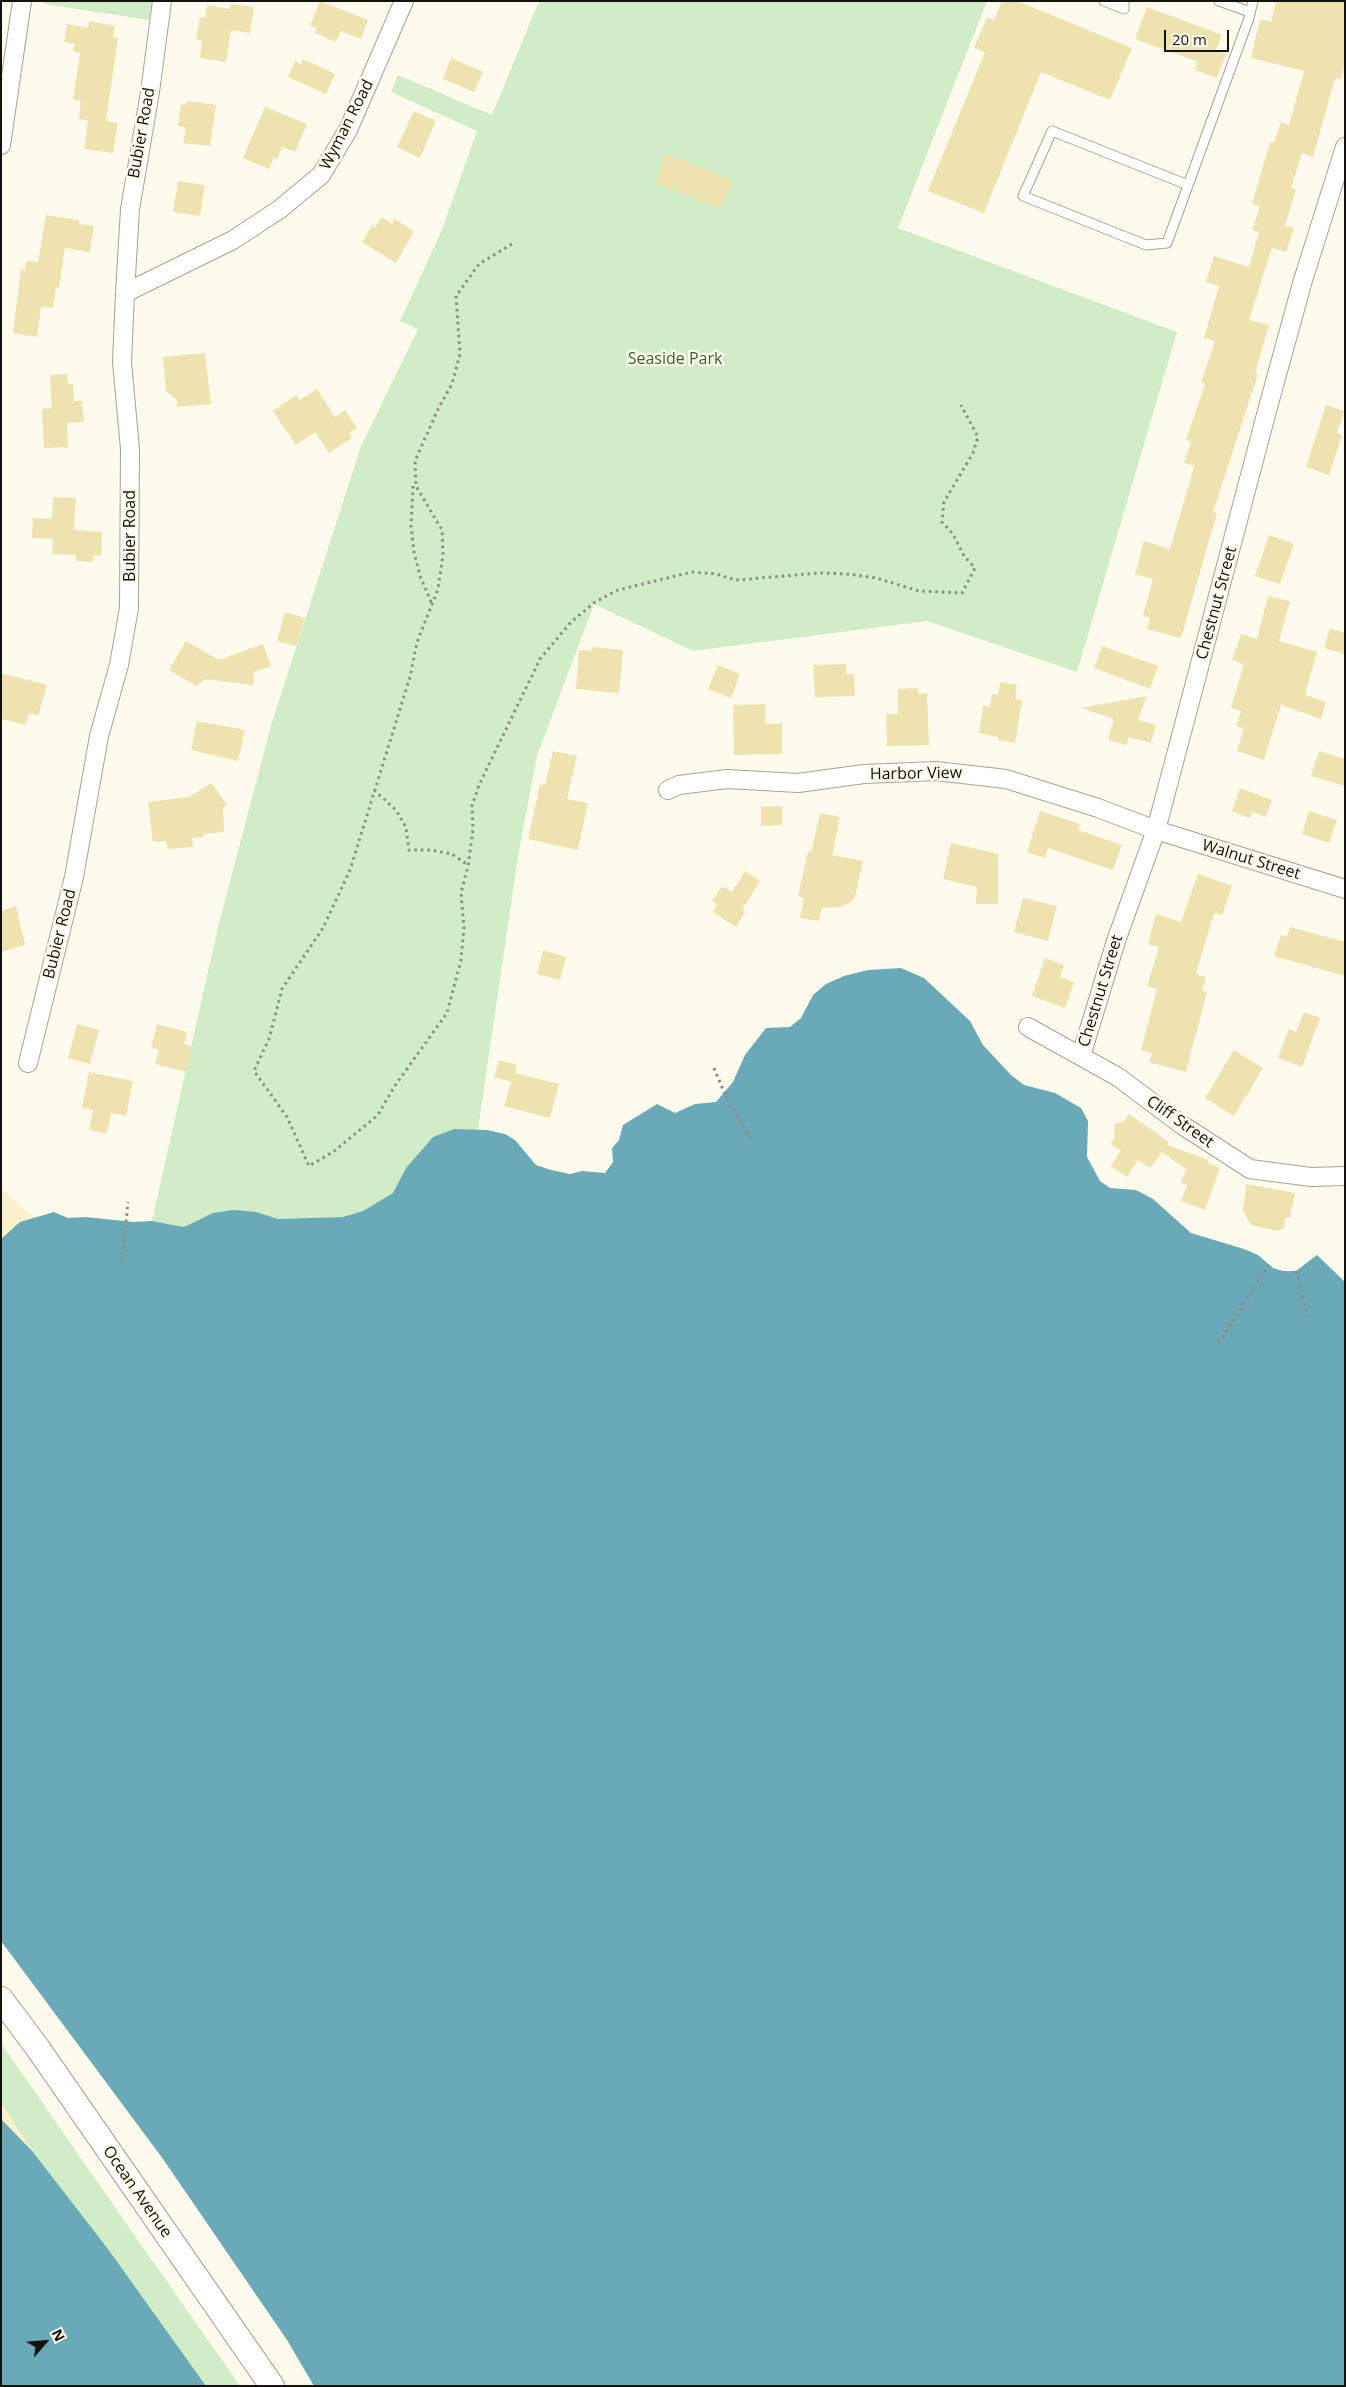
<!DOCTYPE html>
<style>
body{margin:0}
#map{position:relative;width:1346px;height:2387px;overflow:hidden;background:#fefbec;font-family:"Open Sans",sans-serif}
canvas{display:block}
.frame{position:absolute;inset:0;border:2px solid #13120e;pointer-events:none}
.north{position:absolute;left:20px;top:2317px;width:50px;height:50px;-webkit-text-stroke:4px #fefbec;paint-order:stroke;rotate:63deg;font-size:14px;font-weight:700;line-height:20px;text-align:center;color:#13120e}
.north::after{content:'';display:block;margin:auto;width:18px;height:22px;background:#13120e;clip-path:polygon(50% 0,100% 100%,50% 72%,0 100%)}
.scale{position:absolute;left:1164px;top:30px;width:65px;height:22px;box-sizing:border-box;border:2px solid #13120e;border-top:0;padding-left:6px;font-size:15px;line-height:18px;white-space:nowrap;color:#13120e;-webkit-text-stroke:4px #fefbec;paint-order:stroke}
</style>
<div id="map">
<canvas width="1346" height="2387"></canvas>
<div class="frame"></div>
<div class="north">N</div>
<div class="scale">20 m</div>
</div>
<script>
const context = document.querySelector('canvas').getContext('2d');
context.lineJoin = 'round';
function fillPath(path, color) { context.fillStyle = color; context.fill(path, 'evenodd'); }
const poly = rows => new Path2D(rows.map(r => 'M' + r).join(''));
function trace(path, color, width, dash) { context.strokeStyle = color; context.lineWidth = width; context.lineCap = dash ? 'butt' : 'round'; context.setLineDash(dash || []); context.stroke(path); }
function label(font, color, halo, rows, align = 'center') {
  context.font = font + ' "Open Sans",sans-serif'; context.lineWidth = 5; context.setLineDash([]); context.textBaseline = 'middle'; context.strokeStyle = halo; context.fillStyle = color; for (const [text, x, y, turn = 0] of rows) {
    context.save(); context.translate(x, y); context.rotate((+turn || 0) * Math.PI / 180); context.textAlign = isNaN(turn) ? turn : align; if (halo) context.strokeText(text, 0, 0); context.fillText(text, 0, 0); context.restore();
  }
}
fillPath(poly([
 [44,1,152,1,149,20,44,4],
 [539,1,987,1,898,228,1177,332,1077,672,927,621,693,651,594,604,537,756,518,856,478,1130,454,1129,433,1137,406,1168,393,1193,363,1211,343,1217,278,1219,256,1212,213,1213,185,1227,152,1221,218,927,272,722,361,446,418,329,400,321,441,232,477,131,391,92,398,75,492,115],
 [1,2043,121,2216,240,2386,206,2386,108,2249,33,2152,1,2119]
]), '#d0edc7');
fillPath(poly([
 [1,1188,23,1209,37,1218,20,1223,1,1239],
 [1,2102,33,2152,1,2119]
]), '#fbf1cb');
fillPath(poly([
 [901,968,924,978,970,1021,983,1045,1011,1075,1024,1085,1055,1093,1081,1108,1088,1121,1087,1157,1100,1181,1110,1188,1136,1190,1153,1199,1191,1233,1244,1249,1258,1255,1273,1268,1283,1271,1296,1271,1317,1255,1345,1282,1345,2386,314,2386,287,2340,163,2159,1,1941,1,1239,20,1222,54,1212,68,1218,86,1217,133,1222,152,1221,184,1227,213,1213,234,1210,256,1212,278,1219,343,1217,363,1211,393,1193,406,1168,433,1137,454,1129,487,1130,505,1134,515,1140,536,1165,551,1170,570,1174,582,1171,605,1173,613,1162,612,1148,619,1140,623,1125,657,1104,675,1113,695,1104,716,1102,733,1082,745,1055,766,1028,790,1027,801,1018,813,995,826,984,844,976,868,970],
 [1,2119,33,2152,108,2249,206,2386,1,2386]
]), '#6aa9b7');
fillPath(poly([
 [320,1,368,20,361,39,341,31,336,42,315,33,317,28,310,26],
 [1002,1,1017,1,1132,48,1110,100,1041,72,984,213,928,191,985,52,974,48,987,17,994,20],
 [1276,1,1345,1,1345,62,1341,79,1335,78,1313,157,1302,153,1291,188,1296,190,1285,226,1294,228,1286,252,1272,248,1249,320,1269,325,1255,373,1258,374,1213,512,1217,513,1181,638,1147,629,1150,618,1143,616,1153,579,1135,574,1144,541,1170,549,1191,478,1194,466,1184,463,1191,442,1186,440,1205,384,1201,382,1215,341,1204,338,1219,286,1206,282,1214,256,1249,267,1259,232,1252,230,1260,206,1252,204,1270,142,1274,143,1281,122,1289,125,1304,71,1251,58,1260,19,1271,22],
 [231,4,254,7,250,33,231,30,226,62,200,58,202,41,196,39,200,17,205,18,207,5,230,9],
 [1147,7,1222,35,1216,50,1226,54,1217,78,1195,70,1198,62,1135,39],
 [90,21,115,26,113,37,118,38,106,121,118,123,113,153,84,149,88,120,79,119,81,101,73,100,80,53,73,52,75,44,64,42,67,24,88,28],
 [451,58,483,72,474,92,443,79],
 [303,59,335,74,326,94,288,77,295,61,301,64],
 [187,101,216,105,210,146,183,143,186,127,178,126,181,104,186,105],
 [265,107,307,124,295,152,282,147,277,159,274,158,269,169,243,158],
 [414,111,436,121,420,158,397,147],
 [666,154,732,180,721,209,655,182],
 [178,181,205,185,200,216,173,212],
 [46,215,79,220,79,224,94,226,90,252,65,248,59,288,56,287,53,308,41,307,37,337,13,333,21,269,25,270,26,261,38,262],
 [382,217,392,224,395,219,414,231,396,263,362,242,372,225,375,228],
 [205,353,211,404,177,407,177,400,166,391,163,357],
 [67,374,68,384,73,384,74,401,82,401,84,422,67,423,68,447,44,448,42,409,52,408,50,375],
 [317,389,335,417,345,410,357,428,349,433,352,438,329,453,315,432,296,445,273,411,296,395,300,400],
 [1326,405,1344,411,1337,433,1342,435,1329,475,1306,467],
 [53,497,76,498,74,530,102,532,101,556,93,555,93,562,76,561,76,555,52,554,53,539,32,538,33,518,52,519],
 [1269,535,1294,544,1280,584,1255,576],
 [1268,596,1290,601,1279,641,1317,652,1305,695,1326,702,1321,719,1281,705,1264,760,1237,751,1244,728,1236,726,1241,711,1231,708,1244,664,1232,660,1241,634,1257,639],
 [285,612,305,618,296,646,277,641],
 [1330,628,1345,633,1345,654,1324,648],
 [186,641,219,660,263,644,271,666,254,672,253,685,205,679,196,686,169,670],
 [1102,646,1158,666,1150,689,1094,668],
 [592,647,623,650,619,693,576,689,579,650,591,651],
 [846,664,846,674,854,674,855,696,815,697,813,665],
 [718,665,740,674,731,698,708,689],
 [1,673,47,685,38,716,29,713,26,725,1,719],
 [1000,682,1017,685,1015,699,1022,700,1015,743,998,740,998,737,979,733,983,706,990,707,992,694,998,695],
 [918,688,918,694,927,693,929,745,887,746,886,714,898,714,898,689],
 [1147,696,1138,720,1156,725,1151,743,1129,737,1126,745,1108,740,1114,719,1081,708],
 [765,704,765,724,782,723,782,754,734,755,733,705],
 [197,721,245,730,238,761,191,750],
 [553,751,577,756,567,799,588,803,578,850,528,839,540,785,545,785],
 [1319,751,1345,759,1345,786,1311,776],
 [211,783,227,804,223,807,224,832,203,834,203,837,192,838,193,847,168,849,166,841,153,842,148,802,189,797],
 [1240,788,1272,800,1266,817,1252,812,1250,818,1232,811],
 [782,806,782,825,761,826,761,807],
 [1040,811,1080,824,1078,830,1122,845,1113,870,1048,848,1045,858,1027,852],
 [1309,811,1337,820,1329,843,1302,834],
 [820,813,840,817,832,855,863,861,855,896,852,901,841,907,822,908,819,921,800,918,804,898,798,896,808,851,811,852],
 [951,843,998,854,998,904,976,904,977,887,943,879],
 [745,871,760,881,742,910,745,912,736,927,713,912,717,904,712,901,722,886,732,892],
 [1198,874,1232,886,1222,915,1214,913,1196,974,1206,977,1202,990,1207,992,1186,1072,1149,1062,1152,1053,1141,1050,1157,989,1147,986,1159,947,1148,944,1156,914,1181,922],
 [1023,898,1057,906,1048,941,1014,932],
 [16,906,25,945,1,952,1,911],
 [1290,927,1345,942,1345,976,1274,956,1281,935,1287,937],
 [543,950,566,957,560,980,537,974],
 [1045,958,1064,965,1060,977,1074,982,1065,1008,1032,996],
 [1304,1012,1320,1018,1302,1067,1278,1058,1289,1029,1296,1032],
 [77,1024,99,1030,90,1064,68,1058],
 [157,1024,187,1032,184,1044,193,1047,187,1072,155,1064,159,1050,151,1048],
 [1234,1050,1263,1068,1234,1116,1205,1098],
 [499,1060,517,1065,515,1073,559,1084,550,1118,504,1106,511,1082,494,1077],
 [89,1072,133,1081,126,1116,111,1113,107,1134,89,1130,93,1110,82,1108],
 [1129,1114,1169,1142,1167,1145,1209,1160,1208,1163,1220,1168,1205,1210,1181,1201,1187,1185,1181,1183,1186,1169,1162,1152,1150,1168,1138,1160,1127,1177,1111,1166,1121,1150,1111,1144,1115,1136,1114,1124,1124,1121],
 [1246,1184,1295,1193,1290,1218,1286,1217,1284,1228,1277,1231,1251,1225,1243,1211]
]), '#eee3b0');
const lane = poly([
 [1104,1,1124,9,1124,1],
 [1219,1,1250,12],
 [1188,185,1052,131,1023,196,1146,245,1167,243,1249,18,1253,1]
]);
const street = poly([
 [1,145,22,1],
 [125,293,233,240,280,209,321,175,348,130,404,1],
 [668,790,679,785,727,779,798,783,864,774,936,771,1006,779,1098,808,1156,830,1345,889],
 [1028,1027,1118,1077,1182,1125,1250,1169,1311,1177,1345,1176],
 [1081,1056,1116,941,1156,830,1267,411,1303,280,1345,147],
 [28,1063,74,877,99,736,119,665,129,608,130,449,122,362,125,293,130,209,150,92,162,1]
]);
const secondary = poly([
 [1,1999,37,2047,272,2386]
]);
trace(lane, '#a6a396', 11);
trace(street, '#a6a396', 20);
trace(secondary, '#a6a396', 26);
trace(poly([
 [512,244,479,264,456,296,460,354,452,384,439,407,415,461,416,486,442,530,443,555,438,589,417,642,410,677,350,870,323,928,282,989,269,1039,254,1071,287,1117,309,1166,333,1152,378,1115,394,1087,447,1013,461,960,464,928,461,893,468,866,473,830,472,806,479,785,540,659,571,622,595,602,618,590,692,572,716,574,736,580,820,573,849,574,876,578,919,591,962,593,975,568,964,556,953,534,942,522,944,502,973,453,978,437,961,405],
 [413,486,411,526,414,552,420,576,432,604],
 [374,790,396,810,406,827,409,850,431,850,452,854,468,865],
 [714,1068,724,1092,751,1139],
 [122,1261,128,1202],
 [1296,1271,1308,1316],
 [1219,1343,1269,1265]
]), '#8d8b81', 3, [2.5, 4]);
trace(lane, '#fff', 9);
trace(street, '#fff', 18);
trace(secondary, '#fff', 24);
label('16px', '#13120e', '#fefbec', [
 ["Wyman Road",347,125,-63],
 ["Bubier Road",142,133,-80],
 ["Bubier Road",130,536,-90],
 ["Chestnut Street",1217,603,-75],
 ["Harbor View",916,774,-1],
 ["Walnut Street",1251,860,17],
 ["Bubier Road",60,934,-76],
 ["Chestnut Street",1101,991,-73],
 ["Cliff Street",1180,1122,35],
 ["Ocean Avenue",137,2192,55]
]);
label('16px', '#3a632a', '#fefbec', [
 ["Seaside Park",675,359]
]);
</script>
